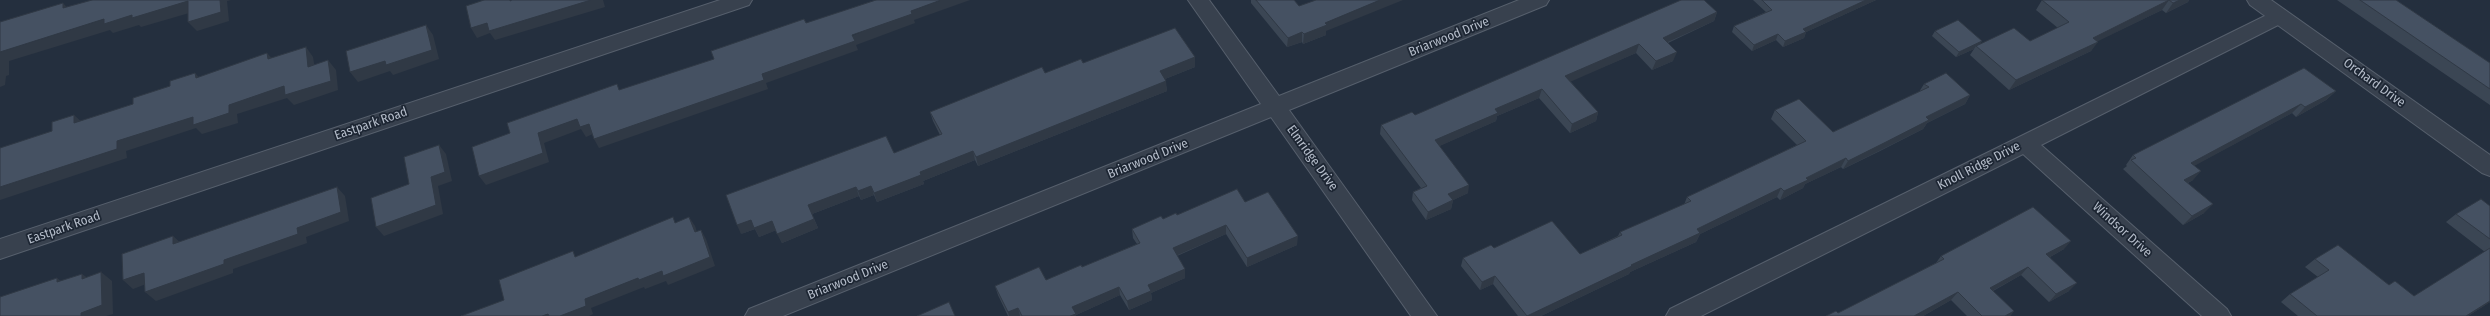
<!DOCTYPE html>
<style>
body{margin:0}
canvas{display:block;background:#242f3e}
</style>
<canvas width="2490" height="316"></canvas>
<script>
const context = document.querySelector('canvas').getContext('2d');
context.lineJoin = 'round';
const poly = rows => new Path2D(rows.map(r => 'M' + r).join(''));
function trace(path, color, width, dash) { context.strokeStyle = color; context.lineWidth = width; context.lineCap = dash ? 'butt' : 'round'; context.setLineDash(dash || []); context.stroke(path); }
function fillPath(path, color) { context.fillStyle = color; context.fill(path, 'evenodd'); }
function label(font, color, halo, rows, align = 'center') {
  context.font = font + ' "Fira Sans Condensed",sans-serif'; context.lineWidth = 3.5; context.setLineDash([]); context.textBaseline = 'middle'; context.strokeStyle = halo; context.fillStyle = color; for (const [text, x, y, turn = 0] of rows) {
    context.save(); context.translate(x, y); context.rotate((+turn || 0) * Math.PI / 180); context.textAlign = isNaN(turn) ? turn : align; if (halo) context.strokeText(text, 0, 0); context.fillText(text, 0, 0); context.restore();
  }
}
const minor = poly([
 [720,0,752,0,749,5,0,259,0,239,720,0],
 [1188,0,1209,0,1279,96,1519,0,1549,0,1546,5,1289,110,1437,316,1411,316,1271,117,783,316,745,316,749,309,1261,104,1188,0],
 [2279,9,2286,11,2289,16,2286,21,2041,145,2227,309,2231,316,2202,316,2023,154,1701,316,1666,316,1670,309,2279,9]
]);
const tertiary = poly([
 [2247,0,2271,0,2490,155,2490,176,2482,173,2250,5,2247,0]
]);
trace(minor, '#565f6c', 2);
trace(tertiary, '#565f6c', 2);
fillPath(minor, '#38414e');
fillPath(tertiary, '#38414e');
fillPath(poly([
 [1251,0,1294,0,1299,6,1326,31,1326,35,1303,44,1302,42,1287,47,1251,3],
 [1753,0,1876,0,1806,32,1804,38,1783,47,1776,40,1752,51,1732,32,1734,26,1766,12],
 [2042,0,2189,0,2188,2,2166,13,2162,10,2097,41,2091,51,2009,90,1970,55,1974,49,1956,57,1932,36,1935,31,1980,44,2030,41,2058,28,2036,10],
 [2337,0,2396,0,2490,63,2490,105],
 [1717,12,1714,21,1668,43,1673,61,1652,70,1636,53,1570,81,1598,112,1596,121,1570,133,1539,98,1497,116,1496,121,1439,146,1468,193,1453,200,1451,209,1426,220,1412,200,1413,192,1421,188,1380,134,1381,125,1415,115],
 [1195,57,1195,67,1165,79,1167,91,978,166,975,160,923,181,924,184,877,202,874,195,861,200,859,196,812,214,818,228,782,243,776,230,759,237,755,229,741,234,894,153,940,135,933,121,930,112,1045,73,1083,63],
 [1924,84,1970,95,1965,104,1927,123,1923,129,1880,151,1843,169,1841,167,1805,184,1803,188,1780,200,1777,197,1700,234,1696,242,1630,272,1629,274,1541,316,1518,316,1493,284,1480,290,1461,266,1463,258,1494,248,1580,254,1618,236,1620,232,1684,205,1687,197,1797,145,1771,119,1775,110,1833,132,1919,92],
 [2336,91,2326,100,2296,117,2292,113,2195,165,2193,180,2188,183,2204,213,2183,225,2123,169,2127,166,2126,165,2133,155],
 [1245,202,1297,245,1247,267,1226,234,1177,256,1185,269,1185,278,1151,293,1152,300,1129,310,1120,295,1076,315,1076,316,1008,316,998,295,995,286,1046,280,1082,267,1137,244,1133,238,1132,229,1177,215],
 [2490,206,2490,302,2468,316,2298,316,2281,302,2290,294,2318,277,2305,267,2315,259,2389,285,2414,296,2485,252,2446,222,2456,214],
 [2064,249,2050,257,2069,291,2049,302,2021,275,1993,291,2014,311,2010,316,1967,316,1951,300,1923,316,1826,316,1838,313,1936,263,1941,256]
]), '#3b4654');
fillPath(poly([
 [220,0,231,0,227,1,229,21,197,31,188,22],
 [591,0,603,0,605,7,495,40,490,33,477,38,471,28,487,23],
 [941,0,970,0,914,20,915,23,856,45,858,50,766,83,768,89,599,148,594,139,762,74,911,11],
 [1380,0,1403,0,1326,31,1326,35,1303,44,1304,34,1325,23],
 [1866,0,1876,0,1806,32,1804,38,1783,47,1785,41,1803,29],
 [2169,0,2162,10,2086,47,2093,38],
 [2180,0,2189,0,2188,2,2166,13,2173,3],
 [188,1,196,11,141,27,139,25,113,33,110,30,9,61,9,75,6,76,5,85,0,87,0,52,104,19,132,15],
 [63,3,72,13,63,8],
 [1717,12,1714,21,1659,46,1663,38],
 [426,25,433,35,439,59,393,75,390,71,358,82,350,72],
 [1302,32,1302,42,1287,47,1288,38],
 [1778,34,1776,40,1752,51,1754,45],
 [1982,41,1979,46,1976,46,1974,49,1956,57,1959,52],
 [2098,42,2091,51,2009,90,2016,80],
 [1639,44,1636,53,1563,85,1565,76],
 [306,47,313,57,316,76,308,67],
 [1677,52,1673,61,1652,70,1656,61],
 [267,53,276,63,268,59],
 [1195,57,1195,67,1160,81,1160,71],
 [328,60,336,70,338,90,294,105,287,98,237,114,238,123,202,134,196,128,126,151,127,158,0,200,0,187,117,141,229,105],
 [195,73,204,83,196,78],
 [1166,81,1167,91,978,166,976,157],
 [1542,89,1539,98,1497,116,1496,121,1433,149,1435,140,1495,109],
 [2336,91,2326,100,2296,117,2305,107],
 [1970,95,1965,104,1927,123,1923,129,1843,169,1848,161,1926,117],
 [2301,104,2292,113,2183,172,2191,163],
 [1598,112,1596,121,1570,133,1572,124],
 [74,115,84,124,74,123],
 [577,119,589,124,595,133,586,137,581,129,544,143,549,162,486,185,479,176,538,133],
 [439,145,446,154,452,181,438,186,443,214,384,236,376,227,431,177],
 [973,151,975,160,923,181,924,184,877,202,874,193,920,172],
 [1846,158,1841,167,1805,184,1803,188,1780,200,1784,191,1806,178],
 [2201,171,2193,180,2176,189,2184,180],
 [1469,185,1468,193,1447,203,1448,194],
 [871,186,874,195,861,200,858,191],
 [337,187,345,196,349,221,306,237,307,243,233,269,233,273,156,301,145,292,224,260,297,228],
 [856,187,859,196,812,214,808,205],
 [1781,188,1777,197,1700,234,1696,242,1630,272,1629,274,1541,316,1527,316,1631,265,1697,229],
 [1453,200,1451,209,1426,220,1428,212],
 [2213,204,2204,213,2183,225,2192,216],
 [689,217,695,226,700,241,695,232],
 [814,219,818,228,782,243,777,234],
 [751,220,772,221,777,230,759,237,755,229,741,234,737,225],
 [1226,225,1226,234,1173,257,1173,248],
 [701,230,706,239,715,266,668,285,666,281,645,289,644,287,591,308,593,314,589,316,560,316,585,299,638,278],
 [173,236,183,245,173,244],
 [1298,236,1297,245,1247,267,1247,258],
 [2071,241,2064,249,2039,263,2046,254],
 [2028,267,2021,275,1983,296,1990,288],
 [1185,269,1185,278,1151,293,1152,300,1129,310,1127,301,1148,285],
 [101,272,112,281,113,314,106,316,81,316,81,313],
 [144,273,154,281,133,289,123,280],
 [82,274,93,282,82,279],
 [1495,276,1493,284,1480,290,1482,282],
 [57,278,68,287,57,282],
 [2077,283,2069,291,2049,302,2056,294],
 [1119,287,1120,295,1076,315,1076,316,1070,316,1072,307],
 [1958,292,1951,300,1923,316,1914,316],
 [2490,301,2490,302,2468,316,2466,316],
 [1018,308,1020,316,1009,316,1008,312],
 [2014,311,2010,316,2005,316],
 [548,314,550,316,542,316]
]), '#303945');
const building = poly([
 [92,0,220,0,221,12,188,22,188,1,132,18,132,15,104,24,104,19,0,52,0,22,63,3,63,8,92,0],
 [484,0,510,0,510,1,512,0,591,0,489,31,487,23,471,28,466,6,484,0],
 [876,0,941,0,911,11,912,14,852,35,855,41,762,74,764,80,594,139,589,124,580,127,577,119,538,133,543,153,479,176,472,147,510,133,507,123,617,84,619,90,714,59,711,51,804,19,806,23,876,0],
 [1256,0,1294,0,1299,6,1316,0,1380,0,1325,23,1327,25,1304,34,1302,32,1288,38,1256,0],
 [1681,0,1704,0,1717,12,1663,38,1677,52,1656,61,1639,44,1565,76,1598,112,1572,124,1542,89,1495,109,1498,113,1435,140,1469,185,1448,194,1453,200,1428,212,1413,192,1427,186,1381,125,1412,112,1415,115,1681,0],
 [1762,0,1866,0,1803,29,1806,32,1785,41,1778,34,1754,45,1734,26,1772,10,1762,0],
 [2042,0,2180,0,2173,3,2169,0,2093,38,2098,42,2016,80,1976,46,2014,28,2030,41,2069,22,2042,0],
 [2360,0,2396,0,2490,63,2490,89,2360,0],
 [1958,20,1982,41,1959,52,1935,31,1958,20],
 [426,25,432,50,386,65,385,61,350,72,346,51,426,25],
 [1175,28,1195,57,1160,71,1166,81,976,157,973,151,920,172,921,175,874,193,871,186,858,191,856,187,808,205,814,219,777,234,772,221,754,228,751,220,737,225,726,195,886,136,894,153,942,134,930,112,1042,67,1045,73,1081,59,1083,63,1175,28],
 [306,47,308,67,328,60,331,81,285,95,284,86,229,105,229,113,193,125,193,117,117,141,117,149,0,187,0,148,52,131,52,122,74,115,74,123,133,104,133,98,170,86,170,81,195,73,196,78,267,53,268,59,306,47],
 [2304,68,2336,91,2305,107,2301,104,2191,163,2201,171,2184,180,2213,204,2192,216,2131,160,2136,158,2133,155,2304,68],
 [1946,73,1970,95,1926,117,1929,120,1886,142,1848,161,1846,158,1806,178,1808,180,1784,191,1781,188,1697,229,1700,233,1631,265,1632,266,1527,316,1495,276,1482,282,1463,258,1491,245,1494,248,1552,221,1580,254,1622,235,1620,232,1691,201,1687,197,1806,141,1775,110,1799,99,1833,132,1929,87,1924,84,1946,73],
 [439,145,445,172,431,177,436,205,376,227,371,198,409,184,404,157,439,145],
 [337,187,341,212,297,228,298,234,224,260,224,264,145,292,144,273,123,280,122,254,173,236,173,244,337,187],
 [1237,189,1245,202,1268,192,1298,236,1247,258,1226,225,1173,248,1185,269,1148,285,1151,291,1127,301,1119,287,1072,307,1076,314,1070,316,1022,316,1018,308,1008,312,995,286,1039,267,1046,280,1081,265,1082,267,1140,243,1132,229,1161,216,1163,219,1176,213,1177,215,1237,189],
 [2481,199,2490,206,2490,239,2456,214,2481,199],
 [2033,207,2071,241,2046,254,2077,283,2056,294,2028,267,1990,288,2014,311,2005,316,1982,316,1958,292,1914,316,1826,316,1836,311,1838,313,1944,259,1941,256,2033,207],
 [673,217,675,223,689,217,695,232,701,230,710,257,663,276,662,271,639,280,638,278,585,299,586,306,560,316,549,316,548,314,542,316,461,316,504,300,499,280,573,251,575,257,673,217],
 [2338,245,2389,285,2395,281,2414,296,2490,248,2490,301,2466,316,2317,316,2290,294,2329,270,2315,259,2338,245],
 [101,272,102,305,81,313,81,316,0,316,0,297,57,278,57,282,82,274,82,279,101,272],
 [949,302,955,316,917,316,949,302]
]);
fillPath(building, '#455162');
trace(building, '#303945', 1);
label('13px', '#b4bcc9', '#1d2633', [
 ["Briarwood Drive",1449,37,-22],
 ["Orchard Drive",2374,83,36],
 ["Eastpark Road",371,124,-19],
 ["Elmridge Drive",1312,158,54],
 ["Briarwood Drive",1148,159,-22],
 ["Knoll Ridge Drive",1979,166,-27],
 ["Eastpark Road",64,228,-19],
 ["Windsor Drive",2122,230,42],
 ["Briarwood Drive",848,280,-22]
]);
</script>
